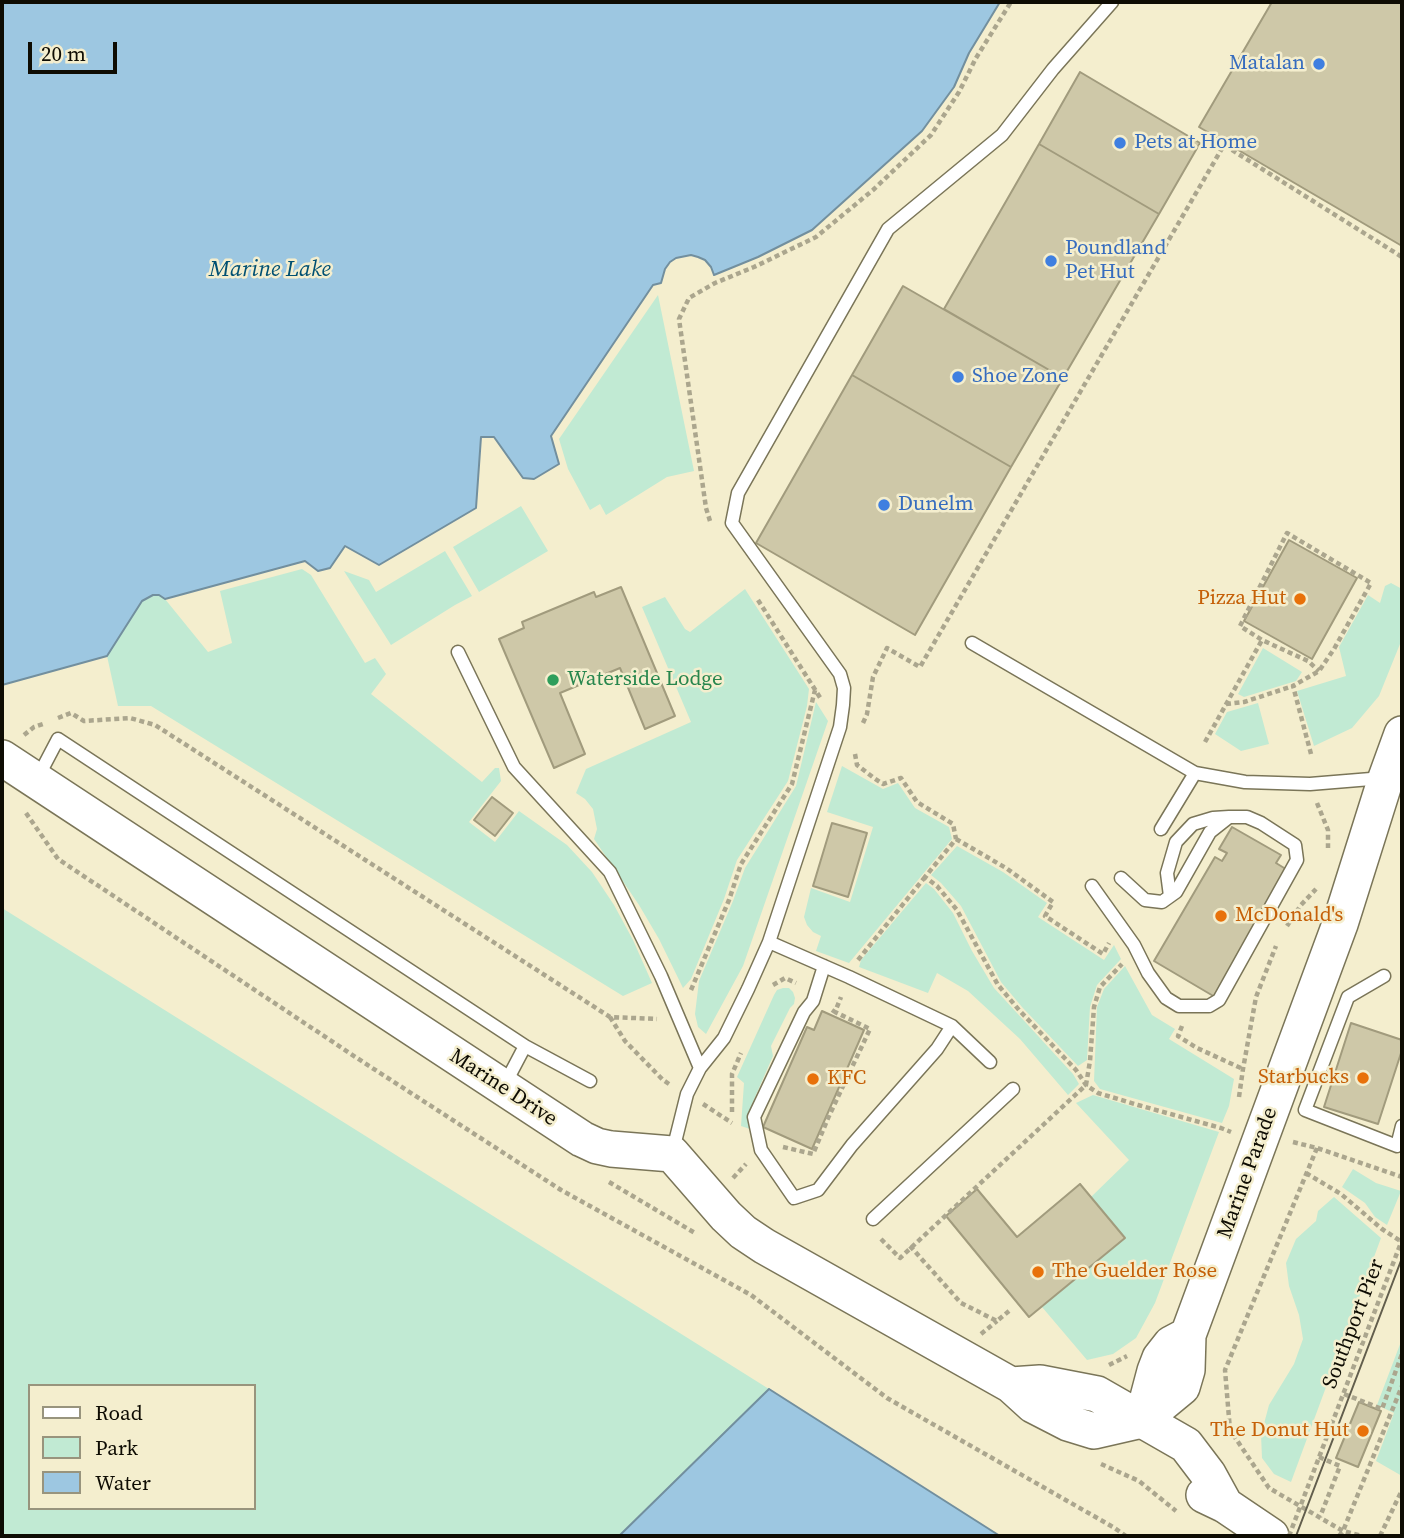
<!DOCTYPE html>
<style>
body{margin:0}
#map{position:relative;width:1404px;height:1538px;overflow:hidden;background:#f4eece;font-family:"Source Serif 4",serif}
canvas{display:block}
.frame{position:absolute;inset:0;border:4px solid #0e0c03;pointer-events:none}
.legend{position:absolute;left:28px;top:1384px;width:228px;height:126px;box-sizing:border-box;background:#f4eece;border:2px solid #98947d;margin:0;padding:9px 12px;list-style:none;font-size:21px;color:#0e0c03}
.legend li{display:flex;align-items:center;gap:14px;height:35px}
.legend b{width:35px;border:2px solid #98947d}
.scale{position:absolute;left:28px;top:42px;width:89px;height:32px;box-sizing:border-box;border:4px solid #0e0c03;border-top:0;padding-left:9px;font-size:21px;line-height:24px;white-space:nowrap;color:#0e0c03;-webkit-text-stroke:5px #f4eece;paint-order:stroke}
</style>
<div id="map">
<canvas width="1404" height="1538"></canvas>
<div class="frame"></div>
<ul class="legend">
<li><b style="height:9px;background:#fff"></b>Road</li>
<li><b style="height:19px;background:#c1ead3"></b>Park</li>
<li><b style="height:19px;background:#9dc7e1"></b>Water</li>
</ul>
<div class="scale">20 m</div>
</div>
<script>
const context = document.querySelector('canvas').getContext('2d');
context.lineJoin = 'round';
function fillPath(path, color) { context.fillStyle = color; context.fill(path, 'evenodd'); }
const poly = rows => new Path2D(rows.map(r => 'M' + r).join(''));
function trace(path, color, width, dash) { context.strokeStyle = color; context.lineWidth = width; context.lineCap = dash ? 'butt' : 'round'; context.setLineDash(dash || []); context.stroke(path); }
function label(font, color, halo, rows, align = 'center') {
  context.font = font + ' "Source Serif 4",serif'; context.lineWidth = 5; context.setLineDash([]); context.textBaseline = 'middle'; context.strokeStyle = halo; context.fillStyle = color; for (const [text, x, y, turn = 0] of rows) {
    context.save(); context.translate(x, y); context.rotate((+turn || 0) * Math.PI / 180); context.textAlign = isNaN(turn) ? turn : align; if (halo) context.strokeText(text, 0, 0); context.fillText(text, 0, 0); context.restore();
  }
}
fillPath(poly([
 [658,295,694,471,667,477,606,515,600,504,590,510,568,469,559,439],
 [521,506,548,551,479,592,453,547],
 [445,551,472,596,455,605,391,645,344,571,369,580,376,592],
 [302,569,311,575,365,663,375,658,386,674,371,694,482,782,495,768,499,768,501,781,469,822,495,842,519,811,567,845,592,872,614,905,633,940,652,983,623,996,151,706,118,706,107,656,142,600,147,597,153,595,159,595,165,599,208,652,232,643,220,591],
 [1391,583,1402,589,1402,639,1379,696,1352,728,1314,746,1297,691,1346,676,1339,647,1368,595,1380,603,1385,586],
 [745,589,809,689,807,706,788,781,737,860,724,899,691,979,683,988,659,939,639,905,594,839,597,829,593,809,585,799,576,793,586,769,691,722,642,607,665,597,685,629,690,632],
 [1263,648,1302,672,1296,681,1244,697,1238,694],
 [816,702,828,721,743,966,706,1034,698,1027,695,1014,699,981,733,901,745,868,796,786],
 [1258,703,1269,744,1241,751,1215,734,1227,712],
 [842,766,883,789,898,783,915,808,949,827,952,839,849,963,816,951,821,936,813,932,807,925,804,917,811,888,850,902,873,827,827,812],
 [957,846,1003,872,1047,903,1038,917,1104,960,1114,945,1121,959,1097,985,1090,1007,1087,1060,1078,1066,1022,1007,1001,982,961,906,941,883,931,875],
 [926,883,934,889,953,913,972,951,994,988,1073,1074,1079,1084,1068,1095,1020,1039,968,991,937,973,928,993,859,967,861,960],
 [2,908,769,1389,1000,1536,2,1536],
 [30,1386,254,1386,254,1508,30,1508],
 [1125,966,1152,1015,1175,1029,1169,1039,1234,1079,1229,1106,1222,1123,1100,1089,1094,1081,1097,1007,1104,989],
 [783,988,789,988,793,992,795,998,794,1004,790,1008,771,1046,773,1056,752,1104,750,1129,741,1126,744,1083,737,1077,774,995,777,990],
 [1093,1095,1219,1132,1155,1303,1136,1338,1113,1354,1087,1360,1042,1307,1125,1238,1091,1197,1129,1160,1076,1103],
 [1353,1169,1376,1183,1401,1191,1387,1225,1375,1217,1365,1203,1342,1187],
 [1334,1197,1381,1238,1291,1482,1274,1474,1262,1458,1261,1435,1269,1405,1294,1364,1303,1339,1299,1315,1289,1286,1286,1263,1296,1239,1316,1221,1318,1211],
 [1402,1339,1402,1476,1376,1461,1394,1413,1377,1405]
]), '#c1ead3');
const water = poly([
 [2,2,1000,2,969,53,954,87,922,131,812,230,758,257,714,275,711,267,705,260,698,257,691,255,676,258,670,262,665,269,661,283,653,285,551,436,559,464,534,479,523,478,494,437,481,437,476,508,379,565,345,546,330,568,318,571,305,561,165,599,159,595,153,595,142,601,107,656,2,685,2,2],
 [769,1389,1000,1536,619,1536,769,1389]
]);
fillPath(water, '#9dc7e1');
trace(water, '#728f9e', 2);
const building = poly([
 [1272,2,1402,2,1402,246,1199,127,1272,2],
 [1080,72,1200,143,1159,214,1039,144,1080,72],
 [1039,144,1159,214,1063,378,944,309,1039,144],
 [903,286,1063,378,1011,467,852,375,903,286],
 [852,375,1011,467,915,635,756,543,852,375],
 [1289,540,1357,578,1312,659,1244,621,1289,540],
 [621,587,675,716,645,729,620,668,560,693,585,754,554,768,499,639,524,628,522,622,594,592,596,597,621,587],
 [492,797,513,813,495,836,474,820,492,797],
 [832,823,867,833,848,897,813,886,832,823],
 [1232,827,1281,855,1276,863,1289,871,1215,997,1154,961,1215,857,1222,861,1227,853,1219,849,1232,827],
 [822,1011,864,1030,812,1149,763,1127,807,1027,814,1030,822,1011],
 [1351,1023,1402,1040,1402,1050,1378,1124,1324,1107,1351,1023],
 [1080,1184,1125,1238,1029,1317,946,1216,977,1189,1017,1237,1080,1184],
 [1359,1402,1381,1411,1358,1467,1336,1458,1359,1402]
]);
fillPath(building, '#cec8a8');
trace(building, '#a19b7d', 2);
const lane = poly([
 [972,643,1195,773,1245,782,1310,784,1383,778],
 [458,652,514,767,610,872,661,976,700,1068],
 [37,779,58,739,525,1046,505,1084],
 [1161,829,1195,773],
 [1092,886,1134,945,1148,973,1166,998,1179,1006,1209,1006,1219,1000,1297,860,1295,845,1261,823,1247,817,1229,817,1210,832,1176,892,1162,902,1145,900,1121,878],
 [1170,896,1167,873,1176,842,1193,824,1213,818,1229,817],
 [769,942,849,977,952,1026,990,1062],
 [824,966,813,1001,804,1012,754,1117,761,1150,794,1198,818,1190,852,1145,937,1049,952,1026],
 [1384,976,1348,997,1305,1110,1397,1146,1402,1126],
 [525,1046,590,1081],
 [672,1154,687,1094,700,1068,724,1038,748,989,769,942,840,727,843,705,844,688,840,674,732,523,738,493,888,229,1002,135,1053,69,1112,2],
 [873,1219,1013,1089]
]);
const secondary = poly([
 [2,758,582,1139,597,1146,611,1149,672,1154,726,1216,743,1232,764,1246,1011,1385,1033,1405,1068,1423,1094,1431,1142,1420,1182,1387,1187,1370,1188,1335,1340,924,1386,778,1402,734],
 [1011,1385,1040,1383,1097,1394,1186,1445,1208,1474,1225,1505],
 [1142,1420,1155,1371,1160,1358,1171,1344,1188,1335],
 [1204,1495,1225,1505,1271,1536]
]);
trace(lane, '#7a7558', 15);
trace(secondary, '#7a7558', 38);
trace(poly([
 [710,521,706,508,679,319,689,298,715,283,754,267,816,237,873,190,931,135,959,92,976,58,1011,2],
 [758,600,821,699],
 [1226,704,1244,702,1293,686],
 [58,718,71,713,84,721,130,718,155,725,610,1017,657,1019],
 [863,723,867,714,873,677,887,648,920,667,1224,145,1402,257],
 [24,735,34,727,43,724],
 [1205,742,1262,640],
 [855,754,857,765,874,778,883,784,901,778,917,802,953,824,956,839,925,877,937,886,957,910,998,985,1019,1010,1076,1070,1086,1085,1098,1093,1138,1105,1221,1128,1231,1132],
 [1311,754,1293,686,1319,671,1334,649,1371,583,1287,533,1240,626,1262,640,1308,661,1319,671],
 [1317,803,1328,830,1328,848],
 [26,813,58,859,363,1062,561,1190,751,1295,887,1398,1113,1527,1126,1536],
 [956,839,1006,868,1053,902,1045,916,1103,954,1109,943],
 [1287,926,1301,905,1316,889],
 [858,960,925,877],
 [773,985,785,978,796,983],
 [691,990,729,900,741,864,792,784,815,690],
 [832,1010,835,1012,841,997],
 [610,1017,625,1041,663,1080,669,1084],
 [1182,1026,1178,1036,1197,1048,1243,1069],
 [1239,1097,1243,1069,1256,997,1276,946],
 [703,1104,732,1123],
 [732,1112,732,1074,741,1053],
 [1293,1142,1317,1148,1402,1177],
 [783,1147,813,1154,829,1116,870,1029,835,1012],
 [1317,1148,1225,1370,1230,1430,1269,1488,1343,1531,1362,1536],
 [1306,1173,1341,1194,1382,1229,1402,1242],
 [733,1178,746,1164],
 [609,1182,695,1233],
 [881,1239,900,1258,1086,1085,1090,1061,1094,1007,1100,987,1122,964],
 [910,1246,961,1303,997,1321,1009,1311],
 [981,1334,997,1321],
 [1109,1365,1127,1356],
 [1344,1394,1382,1409,1402,1354],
 [1319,1457,1340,1466,1320,1517],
 [1101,1464,1139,1481,1176,1511],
 [1339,1536,1343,1531,1402,1386],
 [1380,1536,1402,1490]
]), '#aba68e', 4.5, [5, 3.5]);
trace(lane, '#fff', 12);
trace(secondary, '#fff', 35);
trace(poly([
 [1296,1536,1402,1258]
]), '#625e4d', 2);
trace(poly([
 [1289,1536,1402,1240]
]), '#aba68e', 4.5, [5, 3.5]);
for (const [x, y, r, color] of [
 [1319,64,7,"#3f7fe0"],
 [1120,143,7,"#3f7fe0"],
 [1051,261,7,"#3f7fe0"],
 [958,377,7,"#3f7fe0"],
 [884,505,7,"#3f7fe0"],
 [1300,599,7,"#e8710a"],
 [553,680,7,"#2e9e5b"],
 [1221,916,7,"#e8710a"],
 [1363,1078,7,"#e8710a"],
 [813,1079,7,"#e8710a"],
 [1038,1272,7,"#e8710a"],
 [1363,1431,7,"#e8710a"]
]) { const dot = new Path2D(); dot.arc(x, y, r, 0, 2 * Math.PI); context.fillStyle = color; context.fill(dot); trace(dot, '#f4eece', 2.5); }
label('21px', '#366cbe', '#f4eece', [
 ["Matalan",1305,64,"right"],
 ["Pets at Home",1134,143],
 ["Poundland",1065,249],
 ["Pet Hut",1065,273],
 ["Shoe Zone",972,377],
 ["Dunelm",898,505]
], 'left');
label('21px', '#c56008', '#f4eece', [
 ["Pizza Hut",1286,599],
 ["McDonald's",1235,916,"left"],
 ["Starbucks",1349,1078],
 ["KFC",827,1079,"left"],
 ["The Guelder Rose",1052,1272,"left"],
 ["The Donut Hut",1349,1431]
], 'right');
label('21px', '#27864d', '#f4eece', [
 ["Waterside Lodge",567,680]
], 'left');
label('21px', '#0e0c03', '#f4eece', [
 ["Marine Drive",503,1088,33],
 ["Marine Parade",1248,1173,-70],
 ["Southport Pier",1354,1324,-69]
]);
label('italic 23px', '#005072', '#f4eece', [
 ["Marine Lake",270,270]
]);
</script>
